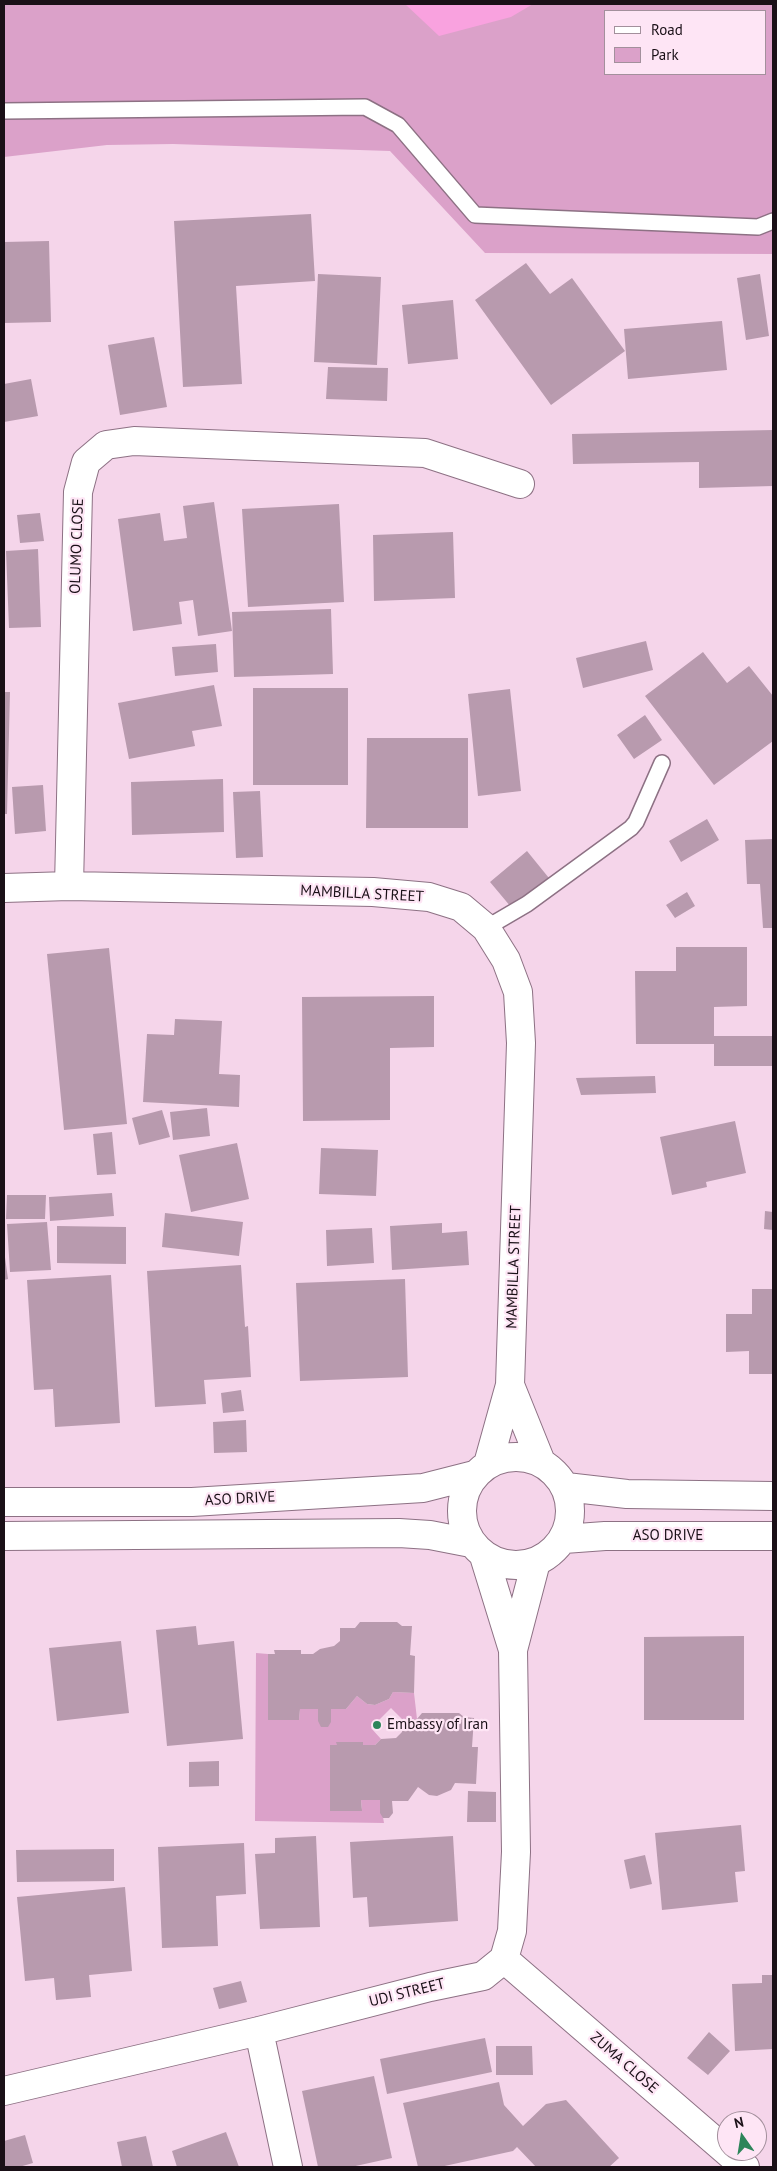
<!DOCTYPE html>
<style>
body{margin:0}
#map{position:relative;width:777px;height:2171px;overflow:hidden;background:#f5d5ea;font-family:"PT Sans",sans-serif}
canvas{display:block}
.frame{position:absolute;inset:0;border:5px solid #1a1017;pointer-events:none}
.legend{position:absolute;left:604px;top:10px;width:162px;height:65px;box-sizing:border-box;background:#fee5f5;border:1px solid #a3909c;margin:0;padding:6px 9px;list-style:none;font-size:15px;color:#1a1017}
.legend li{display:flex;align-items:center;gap:10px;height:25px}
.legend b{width:25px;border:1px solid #a3909c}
.north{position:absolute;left:717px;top:2111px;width:50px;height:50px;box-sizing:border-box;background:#fee5f5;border:1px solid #a3909c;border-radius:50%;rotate:347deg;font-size:14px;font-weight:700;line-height:20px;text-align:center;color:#1a1017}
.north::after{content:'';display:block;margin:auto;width:18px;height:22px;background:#2d855a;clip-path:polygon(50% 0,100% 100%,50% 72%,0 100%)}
</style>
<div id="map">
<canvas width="777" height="2171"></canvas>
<div class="frame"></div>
<ul class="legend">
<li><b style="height:6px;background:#fff"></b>Road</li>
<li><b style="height:14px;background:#dba1c9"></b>Park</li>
</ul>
<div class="north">N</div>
</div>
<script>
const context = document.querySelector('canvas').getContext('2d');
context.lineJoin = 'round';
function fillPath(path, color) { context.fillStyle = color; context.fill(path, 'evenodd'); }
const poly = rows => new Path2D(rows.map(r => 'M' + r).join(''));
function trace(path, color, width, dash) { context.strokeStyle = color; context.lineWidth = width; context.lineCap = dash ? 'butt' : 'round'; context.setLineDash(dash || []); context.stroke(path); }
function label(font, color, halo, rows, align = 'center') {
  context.font = font + ' "PT Sans",sans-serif'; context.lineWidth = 4.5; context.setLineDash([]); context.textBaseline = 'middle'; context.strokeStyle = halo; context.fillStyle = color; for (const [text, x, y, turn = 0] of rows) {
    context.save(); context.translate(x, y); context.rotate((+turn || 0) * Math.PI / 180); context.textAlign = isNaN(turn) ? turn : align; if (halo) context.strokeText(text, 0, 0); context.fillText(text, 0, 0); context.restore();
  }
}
fillPath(poly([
 [4,4,773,4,773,254,485,253,390,151,173,144,107,145,4,157],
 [606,11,766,11,766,74,606,74],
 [256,1653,268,1654,268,1720,299,1720,300,1709,346,1709,357,1696,367,1704,375,1705,389,1699,393,1692,414,1693,417,1719,402,1719,391,1708,371,1728,381,1739,375,1745,363,1745,362,1742,337,1742,337,1745,330,1745,362,1810,361,1800,380,1800,384,1823,255,1821]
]), '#dba1c9');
fillPath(poly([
 [405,4,533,4,511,17,439,36]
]), '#f9a2df');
fillPath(poly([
 [311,214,315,281,236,286,242,384,183,387,174,221],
 [49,241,51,322,4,323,4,242],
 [526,263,550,294,572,278,625,351,551,405,475,300],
 [318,274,381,277,377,365,314,362],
 [760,274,769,336,746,340,737,278],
 [453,300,458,359,408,364,402,305],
 [722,321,727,370,628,379,624,329],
 [154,337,167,407,120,415,108,345],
 [328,367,388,368,387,401,326,399],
 [31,379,38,416,4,422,4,384],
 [773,430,773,486,699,488,699,462,573,464,572,434],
 [214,502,232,631,198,636,193,600,179,602,182,624,133,631,118,519,160,513,164,541,187,538,183,506],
 [339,504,344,602,248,607,242,509],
 [40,513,44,541,20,543,17,515],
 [453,532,455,598,374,601,373,535],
 [38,549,41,627,9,628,6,551],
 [331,609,333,674,234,677,232,612],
 [646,641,653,670,583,688,576,658],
 [216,644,218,672,175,676,172,647],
 [703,652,727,683,749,666,773,696,773,741,714,785,645,696],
 [214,685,222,726,192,731,195,746,129,759,118,703],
 [253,688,348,688,348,785,253,785],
 [510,689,521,791,478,796,468,694],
 [4,692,10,692,7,814,4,814],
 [645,715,662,740,634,759,617,735],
 [367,738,468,738,468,828,366,828],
 [223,779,224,832,132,835,131,782],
 [43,785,46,831,15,834,12,787],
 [260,791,263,857,236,858,233,792],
 [707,819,719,840,681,862,669,841],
 [773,839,773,928,763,928,760,884,747,884,745,840],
 [527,851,553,883,516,913,490,882],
 [687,892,695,906,675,918,666,905],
 [676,947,747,947,747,1006,714,1007,714,1036,773,1036,773,1066,714,1066,714,1044,636,1044,635,971,676,971],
 [109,948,127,1124,64,1130,47,954],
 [434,996,434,1047,390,1048,390,1120,303,1121,302,997],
 [175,1019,222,1021,219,1074,240,1075,239,1107,143,1102,147,1034,174,1035],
 [655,1076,656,1093,581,1095,576,1078],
 [207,1108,210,1136,173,1140,170,1112],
 [162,1110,170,1137,139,1145,132,1118],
 [735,1121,746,1173,706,1182,707,1187,672,1195,660,1137],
 [112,1132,116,1174,97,1175,93,1134],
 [237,1143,249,1199,191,1212,179,1155],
 [321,1148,378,1150,376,1196,319,1194],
 [112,1193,114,1216,50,1221,49,1197],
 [7,1195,46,1195,45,1219,6,1219],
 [765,1211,773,1212,773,1230,764,1229],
 [165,1213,243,1222,239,1256,162,1247],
 [47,1222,51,1270,10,1272,7,1224],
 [442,1223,442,1233,467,1231,469,1265,392,1270,390,1226],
 [57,1226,126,1227,126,1264,57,1263],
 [372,1228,374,1263,327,1266,326,1230],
 [4,1250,8,1279,4,1280],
 [241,1265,245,1327,248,1326,251,1377,204,1380,206,1404,155,1407,147,1271],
 [111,1275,120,1423,55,1427,53,1389,34,1390,27,1280],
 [405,1279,408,1377,300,1381,296,1283],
 [752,1289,773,1289,773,1374,749,1374,749,1351,726,1352,726,1314,752,1314],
 [241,1390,244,1411,223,1413,221,1393],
 [246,1420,247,1452,214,1453,213,1422],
 [360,1622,397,1622,402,1626,412,1626,410,1655,415,1656,414,1693,393,1692,389,1699,375,1705,367,1704,357,1696,346,1709,331,1709,331,1722,328,1727,321,1727,318,1721,318,1709,300,1709,299,1720,268,1720,268,1654,275,1654,274,1650,301,1650,301,1654,313,1654,320,1649,334,1646,340,1641,340,1628,355,1628],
 [196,1626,198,1645,234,1641,243,1739,167,1746,156,1630],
 [744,1636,744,1720,644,1720,644,1637],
 [121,1641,129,1713,57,1721,49,1648],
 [422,1713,459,1713,464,1717,474,1718,472,1747,478,1747,476,1784,455,1783,451,1790,437,1796,429,1795,418,1787,408,1801,392,1801,393,1813,389,1818,383,1818,380,1813,380,1800,361,1800,362,1811,330,1811,330,1745,337,1745,336,1742,363,1742,363,1745,375,1745,381,1739,396,1738,402,1732,402,1719,417,1719],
 [219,1761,219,1786,189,1787,189,1762],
 [468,1791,496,1792,496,1822,467,1822],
 [741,1825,745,1871,735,1872,738,1902,662,1910,655,1833],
 [316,1836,320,1927,260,1929,255,1854,275,1853,275,1838],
 [453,1836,458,1921,369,1927,367,1897,353,1898,350,1842],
 [244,1843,246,1894,216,1896,218,1946,162,1948,158,1847],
 [114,1849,114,1881,17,1882,16,1850],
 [645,1855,652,1884,630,1889,624,1860],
 [125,1887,132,1971,89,1975,91,1997,56,2000,54,1978,25,1981,17,1897],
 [762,1975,773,1975,773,2049,735,2051,732,1984,762,1983],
 [241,1981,247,2002,219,2009,213,1988],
 [709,2032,730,2051,708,2075,687,2058],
 [485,2038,492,2072,387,2094,380,2059],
 [496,2046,532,2046,533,2075,496,2075],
 [374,2076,392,2158,351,2167,318,2167,302,2091],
 [499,2082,504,2105,523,2126,546,2104,566,2100,619,2158,609,2167,536,2167,517,2147,513,2151,440,2167,418,2167,403,2103],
 [226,2132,239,2167,177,2167,172,2151],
 [25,2135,33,2163,19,2167,4,2167,4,2141],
 [146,2136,153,2167,122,2167,117,2142]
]), '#b89aae');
const service = poly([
 [4,111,365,107,398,125,475,215,758,227,773,221],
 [486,928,527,904,631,828,636,822,662,763]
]);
const minor = poly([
 [69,886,78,492,86,462,106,445,134,441,425,453,520,484],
 [4,888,69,886,373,892,429,897,461,907,486,928,506,960,518,992,521,1043,510,1385,488,1464],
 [510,1385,541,1462],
 '462 1511a54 54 0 1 1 108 0a54 54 0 1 1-108 0Z',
 [566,1487,627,1494,773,1496],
 [4,1502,192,1502,423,1488,474,1475],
 [4,1536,399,1533,430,1535,471,1543],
 [564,1539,605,1536,773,1536],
 [484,1556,513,1650],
 [504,1959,745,2167],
 [259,2031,288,2167],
 [4,2091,259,2031,430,1987,483,1976,504,1959,512,1931,516,1852,513,1650,536,1562]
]);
trace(service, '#8d7184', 18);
trace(minor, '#8d7184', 30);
trace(service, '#fff', 15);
trace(minor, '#fff', 28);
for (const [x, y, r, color] of [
 [377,1725,5,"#2d855a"]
]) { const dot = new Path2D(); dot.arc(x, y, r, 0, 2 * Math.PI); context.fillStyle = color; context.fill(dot); trace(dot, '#fee5f5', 2); }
label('15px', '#1a1017', '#fee5f5', [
 ["OLUMO CLOSE",77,546,-88],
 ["MAMBILLA STREET",362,894,3],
 ["MAMBILLA STREET",514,1267,-88],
 ["ASO DRIVE",240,1499,-3],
 ["ASO DRIVE",668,1536],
 ["UDI STREET",407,1993,-14],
 ["ZUMA CLOSE",624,2063,41]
]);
label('15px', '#1a1017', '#fee5f5', [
 ["Embassy of Iran",387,1725]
], 'left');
</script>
